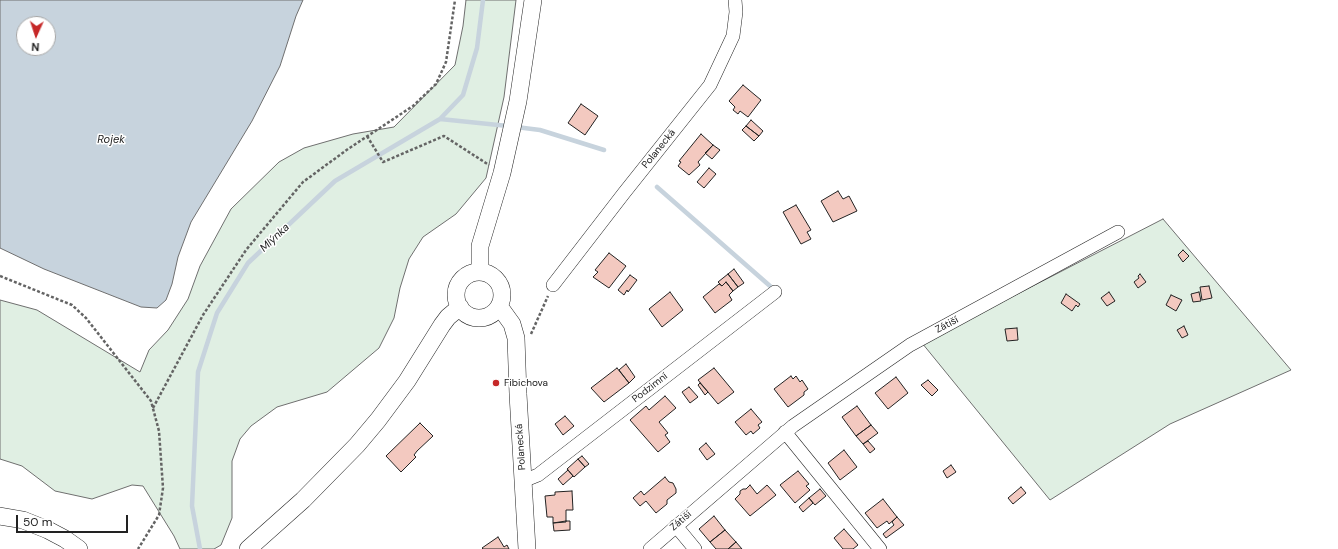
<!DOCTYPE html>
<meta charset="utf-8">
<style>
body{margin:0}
#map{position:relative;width:1338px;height:549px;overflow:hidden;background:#fff;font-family:"DM Sans",sans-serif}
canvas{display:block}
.north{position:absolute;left:16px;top:16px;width:40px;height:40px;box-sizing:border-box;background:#fff;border:1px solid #a7a7a7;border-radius:50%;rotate:183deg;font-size:11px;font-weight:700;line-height:16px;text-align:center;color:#222}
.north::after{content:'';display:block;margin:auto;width:14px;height:18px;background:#c62828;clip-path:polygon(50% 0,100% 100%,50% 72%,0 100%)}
.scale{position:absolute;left:16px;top:515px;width:112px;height:18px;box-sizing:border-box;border:2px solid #222;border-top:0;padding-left:5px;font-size:12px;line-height:14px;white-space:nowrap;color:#222;-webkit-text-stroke:3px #fff;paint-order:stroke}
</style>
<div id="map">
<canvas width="1338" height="549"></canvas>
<div class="north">N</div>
<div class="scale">50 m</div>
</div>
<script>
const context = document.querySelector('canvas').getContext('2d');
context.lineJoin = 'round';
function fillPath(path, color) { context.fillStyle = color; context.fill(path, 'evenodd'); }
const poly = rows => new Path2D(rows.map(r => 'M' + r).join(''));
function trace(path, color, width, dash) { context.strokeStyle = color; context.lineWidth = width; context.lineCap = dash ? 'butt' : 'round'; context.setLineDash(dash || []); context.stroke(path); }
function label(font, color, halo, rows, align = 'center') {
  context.font = font + ' "DM Sans",sans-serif'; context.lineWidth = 3; context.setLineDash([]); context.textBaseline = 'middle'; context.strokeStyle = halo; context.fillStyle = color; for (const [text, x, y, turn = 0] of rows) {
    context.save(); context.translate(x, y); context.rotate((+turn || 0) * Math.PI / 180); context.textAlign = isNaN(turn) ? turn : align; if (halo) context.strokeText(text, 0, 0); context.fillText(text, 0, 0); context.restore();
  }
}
const green = poly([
 [466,0,516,0,504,97,486,178,456,214,423,237,409,259,400,288,394,318,379,348,327,392,277,407,251,426,240,439,232,461,232,518,221,545,214,549,180,549,174,536,143,486,132,485,92,499,55,491,22,466,0,459,0,300,37,310,140,372,149,350,168,330,188,299,200,266,231,209,279,162,304,148,353,134,394,127,455,65,463,26,466,0],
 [1163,219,1291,370,1170,424,1050,500,922,343,1163,219]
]);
fillPath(green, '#e0efe3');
trace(green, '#6f6f6f', 1);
const water = poly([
 [0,0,303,0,296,16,280,66,252,121,191,222,178,257,172,284,166,300,157,308,141,307,44,269,0,248,0,0],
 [24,24,48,24,48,48,24,48,24,24]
]);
fillPath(water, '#c7d3dd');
trace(water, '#6f6f6f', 1);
trace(poly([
 [440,119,508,126],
 [516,127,540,130,604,150],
 [657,187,770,286],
 [200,549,192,506,198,372,217,313,248,263,335,181,440,119,463,95,477,48,483,0]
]), '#c7d3dd', 4.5);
const building = poly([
 [743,85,761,100,748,117,740,111,738,114,733,110,735,107,729,101,743,85],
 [581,104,598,116,585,135,568,123,581,104],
 [751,120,763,131,759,136,746,126,751,120],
 [746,126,759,136,754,141,742,130,746,126],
 [701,134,713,145,698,162,700,165,689,175,678,166,681,162,679,161,701,134],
 [713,145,720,150,712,159,705,153,713,145],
 [709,168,716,174,704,188,697,182,709,168],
 [838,191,843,199,849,196,857,211,833,222,821,201,838,191],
 [796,205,811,230,807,232,811,239,801,244,783,212,796,205],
 [1183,250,1189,256,1183,262,1178,255,1183,250],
 [609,253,626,266,609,288,593,277,598,272,595,270,609,253],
 [734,269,744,283,738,287,728,274,734,269],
 [728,274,738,287,733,291,726,282,722,286,718,282,728,274],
 [1140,274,1146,282,1138,288,1134,282,1139,278,1138,276,1140,274],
 [630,275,637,280,628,292,627,290,624,295,618,290,630,275],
 [726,282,733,291,729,295,732,300,715,313,703,297,719,284,722,286,726,282],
 [1209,286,1212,298,1202,300,1200,287,1209,286],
 [670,292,683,310,662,327,649,309,670,292],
 [1109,292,1115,301,1107,306,1101,298,1109,292],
 [1199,292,1201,301,1193,302,1191,294,1199,292],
 [1066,294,1080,304,1078,307,1076,305,1072,311,1061,303,1066,294],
 [1171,295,1182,300,1176,311,1166,305,1171,295],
 [1184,326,1188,335,1182,338,1177,330,1184,326],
 [1017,328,1018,340,1007,341,1005,329,1017,328],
 [626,364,635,377,629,383,619,370,626,364],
 [617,368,629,383,604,402,591,388,617,368],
 [714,368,734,392,718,404,698,380,714,368],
 [791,376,793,379,796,376,800,382,802,380,808,389,804,392,804,395,788,407,774,389,791,376],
 [896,377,908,393,888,409,875,393,896,377],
 [928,380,938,390,932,396,921,385,928,380],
 [700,383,708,392,705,395,698,385,700,383],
 [689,387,698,397,690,403,682,392,689,387],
 [665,396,676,408,659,422,668,433,665,435,670,442,658,452,630,420,646,406,649,410,665,396],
 [857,406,871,425,856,436,842,417,857,406],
 [751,409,762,422,758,425,760,428,753,434,751,431,746,435,735,422,751,409],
 [565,416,574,426,563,435,555,424,565,416],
 [420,423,433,436,417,451,414,455,416,457,401,472,386,456,420,423],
 [871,425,878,433,863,444,856,436,871,425],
 [868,441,875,449,870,453,863,444,868,441],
 [706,443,715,454,707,460,699,449,706,443],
 [844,450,857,467,840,480,828,463,844,450],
 [582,456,589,464,585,467,578,459,582,456],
 [578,459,585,467,574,477,567,469,578,459],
 [951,465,956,472,947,478,943,471,951,465],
 [568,470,573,476,563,485,558,479,568,470],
 [798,471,809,484,806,486,810,490,795,503,780,485,798,471],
 [665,477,669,482,673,483,676,489,676,493,667,500,667,504,656,513,646,501,640,506,633,498,641,491,644,495,665,477],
 [750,485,757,494,767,485,776,495,750,516,735,499,740,494,740,491,743,489,746,489,750,485],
 [1021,487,1026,493,1013,504,1008,498,1021,487],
 [820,489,826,496,815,505,809,498,820,489],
 [572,491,573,510,566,510,566,522,553,523,553,517,547,517,545,496,555,495,555,492,572,491],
 [809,498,813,503,803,512,799,507,809,498],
 [883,499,897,517,889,524,887,521,877,528,865,513,883,499],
 [714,516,725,530,710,542,699,529,714,516],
 [897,517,904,525,886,538,883,534,894,525,892,522,897,517],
 [566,521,570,521,570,530,554,531,553,523,566,521],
 [844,529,858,545,853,549,843,549,834,538,844,529],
 [725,530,736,542,728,549,716,549,710,542,725,530],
 [498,537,504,547,507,545,509,549,483,549,482,548,498,537],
 [736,542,742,549,728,549,736,542]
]);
fillPath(building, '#f3c9c0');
trace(building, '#222', 1);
const minor = poly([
 [553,285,624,193,710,85,733,36,736,12,735,0],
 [785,432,880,549],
 [523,481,538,475,775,292],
 [676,526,695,549],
 [650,549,793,426,910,345,1118,232]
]);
const tertiary = poly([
 [480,272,480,246,502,173,518,101,533,0],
 '456 295a23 23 0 1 1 46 0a23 23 0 1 1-46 0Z',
 [499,306,512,324,516,338,518,394,527,549],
 [0,516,23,520,48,530,65,539,79,549],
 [248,549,303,500,357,445,378,420,407,381,442,325,448,317,460,307]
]);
trace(minor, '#222', 14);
trace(tertiary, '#222', 18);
trace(poly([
 [367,136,383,162,444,136,489,165],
 [0,276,72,305,86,318,151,401,159,431,163,488,159,515,138,549],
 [531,334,548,296],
 [153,408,203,315,246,250,303,182,348,149,413,106,436,84,446,62,455,0]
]), '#646464', 2.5, [3, 2]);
trace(minor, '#fff', 13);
trace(tertiary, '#fff', 17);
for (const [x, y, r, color] of [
 [496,383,4,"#c62828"]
]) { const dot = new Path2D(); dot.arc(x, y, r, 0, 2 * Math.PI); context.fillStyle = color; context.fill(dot); trace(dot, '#fff', 1.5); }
label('10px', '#222', '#fff', [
 ["Polanecká",659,149,-51],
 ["Zátiší",947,325,-28],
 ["Podzimní",650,388,-38],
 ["Polanecká",521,447,-94],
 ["Zátiší",681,521,-41]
]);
label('10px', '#222', '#fff', [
 ["Fibichova",504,383]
], 'left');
label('italic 11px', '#222', '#fff', [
 ["Rojek",111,140],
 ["Mlýnka",275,238,-43]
]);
</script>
